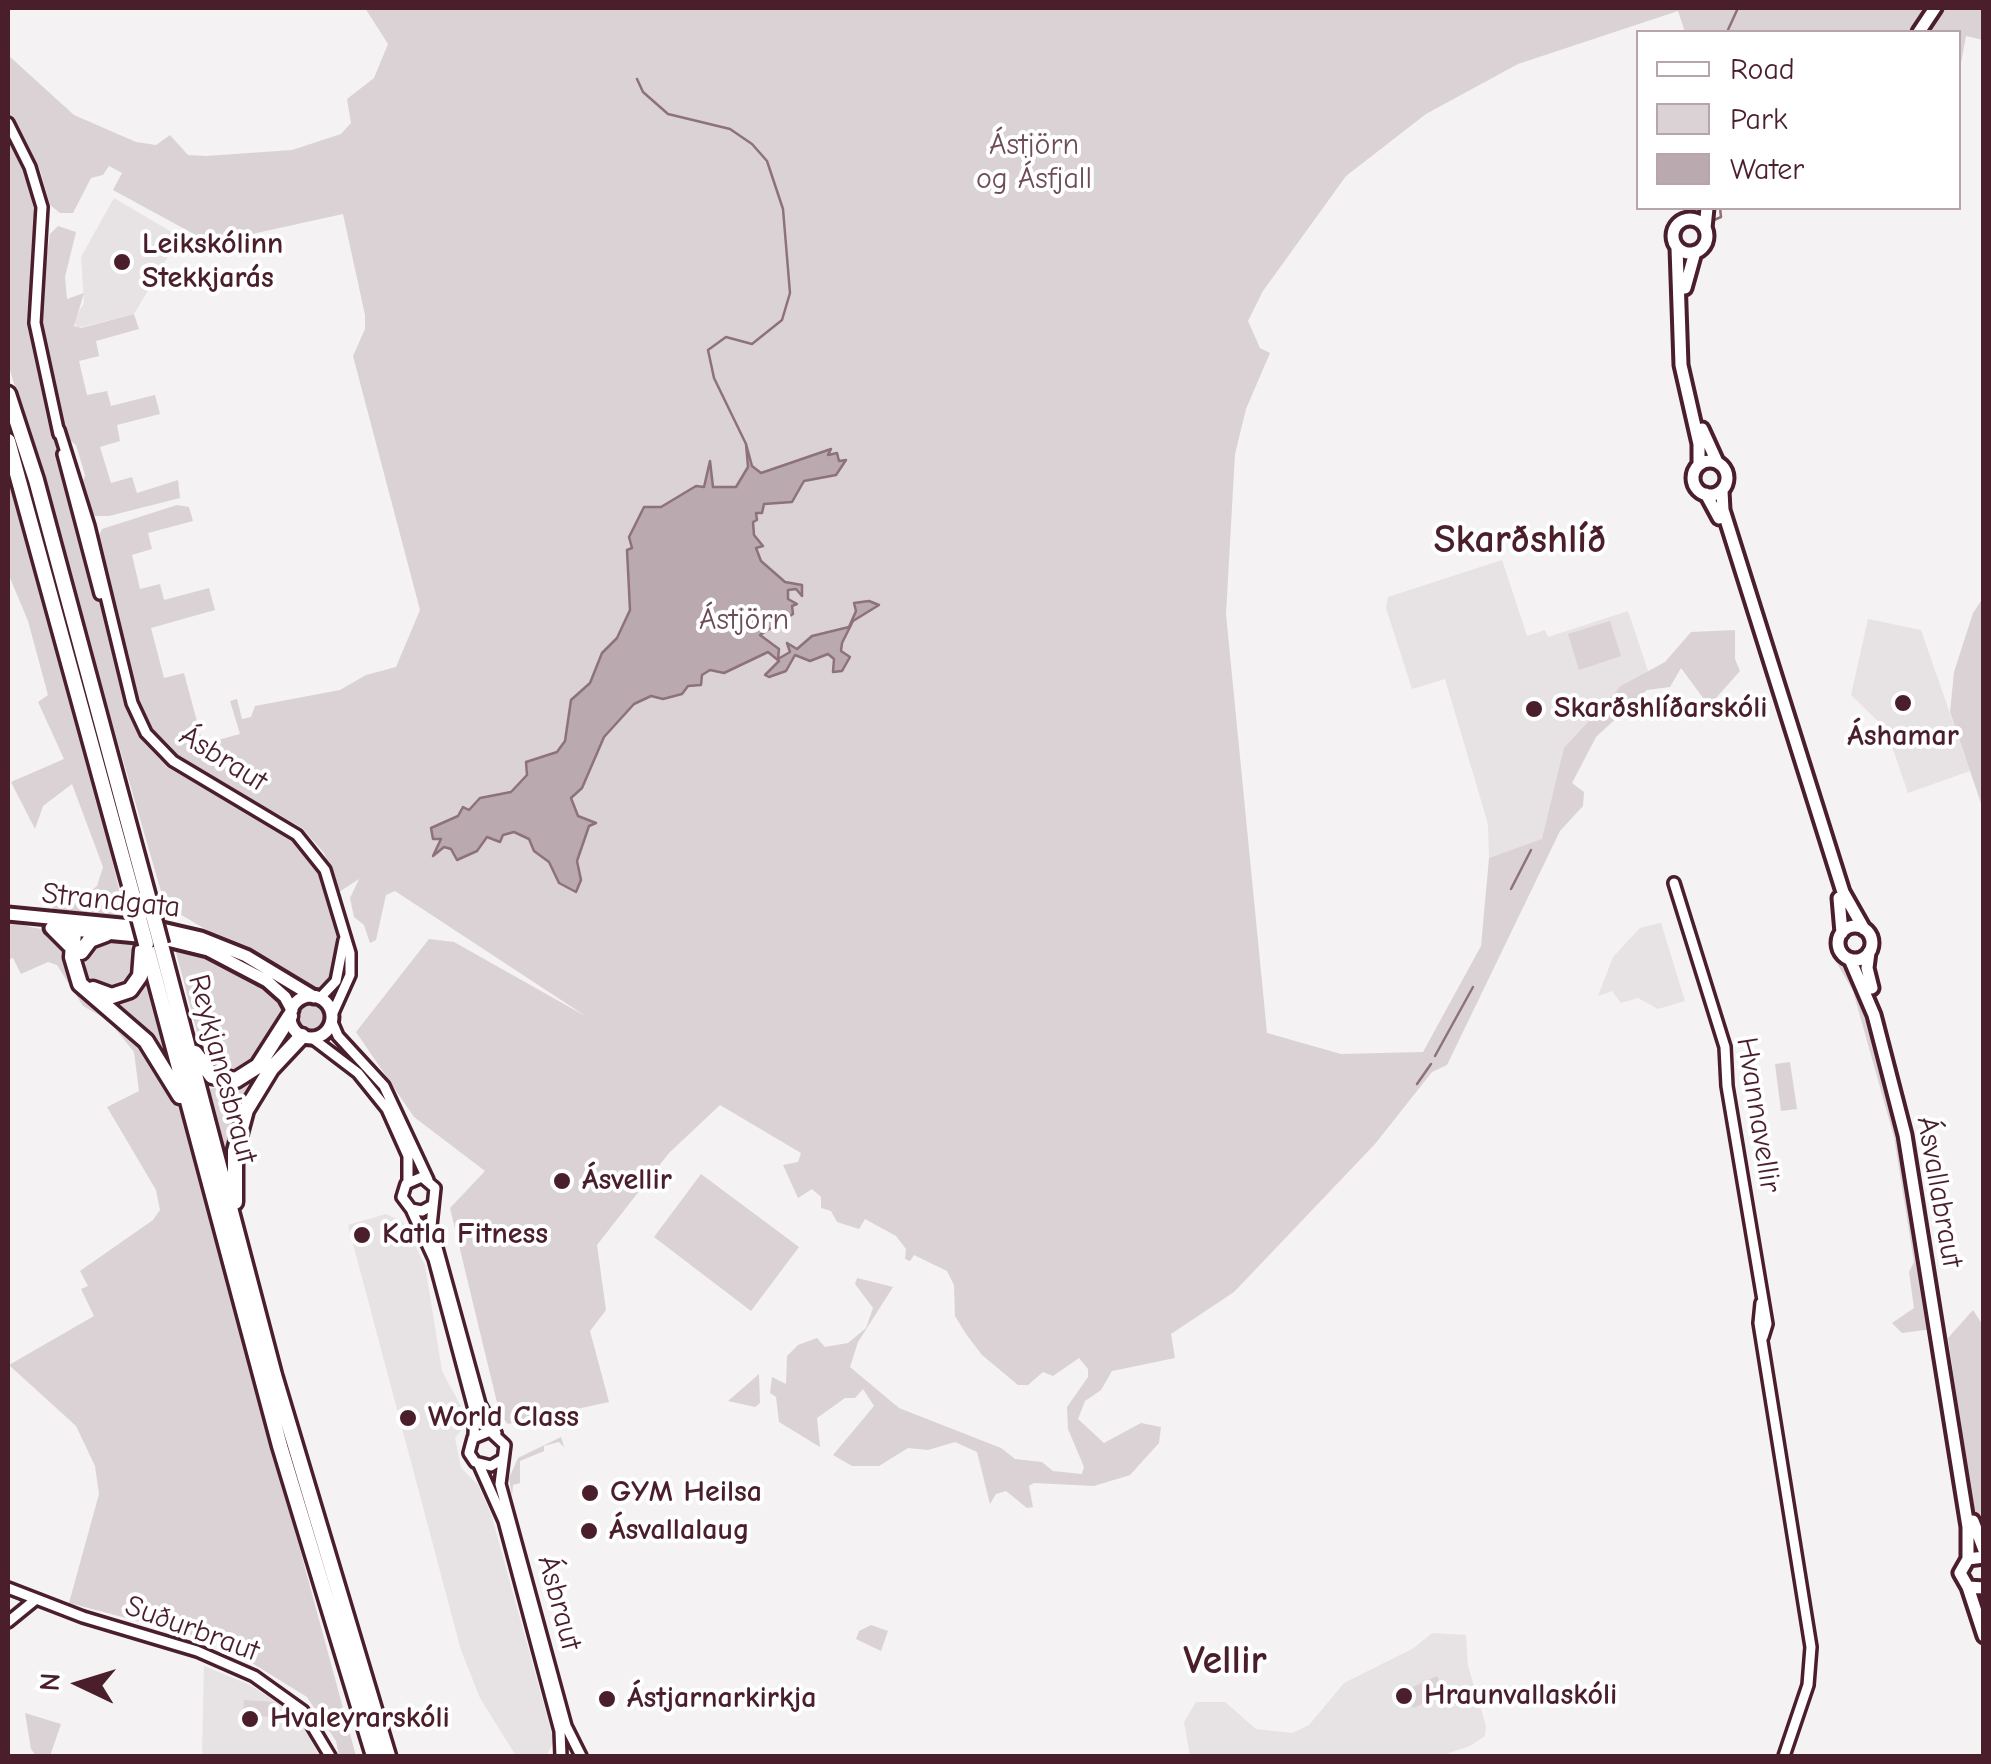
<!DOCTYPE html>
<meta charset="utf-8">
<style>
body{margin:0}
#map{position:relative;width:1991px;height:1764px;overflow:hidden;background:#f4f2f2;font-family:"Comic Neue",sans-serif}
canvas{display:block}
.frame{position:absolute;inset:0;border:10px solid #4a1f2b;pointer-events:none}
.legend{position:absolute;left:1636px;top:30px;width:325px;height:180px;box-sizing:border-box;background:#fff;border:2px solid #b7a5aa;margin:0;padding:12px 18px;list-style:none;font-size:30px;color:#4a1f2b}
.legend li{display:flex;align-items:center;gap:20px;height:50px}
.legend b{width:50px;border:2px solid #b7a5aa}
.north{position:absolute;left:30px;top:1634px;width:100px;height:100px;-webkit-text-stroke:8px #fff;paint-order:stroke;rotate:274deg;font-size:28px;font-weight:700;line-height:40px;text-align:center;color:#4a1f2b}
.north::after{content:'';display:block;margin:auto;width:35px;height:45px;background:#4a1f2b;clip-path:polygon(50% 0,100% 100%,50% 72%,0 100%)}
</style>
<div id="map">
<canvas width="1991" height="1764"></canvas>
<div class="frame"></div>
<ul class="legend">
<li><b style="height:12px;background:#fff"></b>Road</li>
<li><b style="height:28px;background:#dbd2d5"></b>Park</li>
<li><b style="height:28px;background:#baa9ae"></b>Water</li>
</ul>
<div class="north">N</div>
</div>
<script>
const context = document.querySelector('canvas').getContext('2d');
context.lineJoin = 'round';
function fillPath(path, color) { context.fillStyle = color; context.fill(path, 'evenodd'); }
const poly = rows => new Path2D(rows.map(r => 'M' + r).join(''));
function trace(path, color, width, dash) { context.strokeStyle = color; context.lineWidth = width; context.lineCap = dash ? 'butt' : 'round'; context.setLineDash(dash || []); context.stroke(path); }
function label(font, color, halo, rows, align = 'center') {
  context.font = font + ' "Comic Neue",sans-serif'; context.lineWidth = 8; context.setLineDash([]); context.textBaseline = 'middle'; context.strokeStyle = halo; context.fillStyle = color; for (const [text, x, y, turn = 0] of rows) {
    context.save(); context.translate(x, y); context.rotate((+turn || 0) * Math.PI / 180); context.textAlign = isNaN(turn) ? turn : align; if (halo) context.strokeText(text, 0, 0); context.fillText(text, 0, 0); context.restore();
  }
}
fillPath(poly([
 [114,198,180,237,134,314,77,328,74,320,84,303,81,257],
 [1502,560,1527,636,1545,630,1548,637,1628,611,1651,680,1602,720,1542,840,1489,858,1488,824,1445,679,1412,689,1386,608,1388,597],
 [1868,619,1921,630,1970,771,1908,793,1886,729,1851,695],
 [1661,923,1685,1001,1658,1009,1638,998,1621,1003,1612,991,1598,996,1613,957,1640,928],
 [386,1214,403,1222,425,1265,442,1371,464,1412,462,1429,455,1438,461,1468,478,1485,491,1514,554,1741,546,1756,516,1756,480,1698,461,1650,348,1225],
 [1432,1633,1466,1635,1468,1666,1486,1726,1485,1736,1470,1746,1440,1756,1190,1756,1184,1722,1196,1702,1225,1702,1256,1729,1292,1733,1309,1725,1344,1683,1414,1648],
 [204,1666,250,1685,286,1708,307,1731,319,1756,202,1756]
]), '#e7e2e3');
fillPath(poly([
 [365,8,1984,8,1983,40,1966,36,1959,74,1958,32,1685,32,1678,11,1518,64,1426,114,1346,176,1263,291,1248,321,1260,348,1270,353,1246,409,1235,454,1226,614,1267,1033,1341,1054,1423,1052,1481,946,1489,858,1542,839,1564,748,1621,686,1665,662,1691,632,1735,630,1735,659,1740,671,1709,706,1681,668,1670,687,1647,690,1596,737,1572,783,1584,792,1583,806,1560,831,1447,1065,1432,1072,1375,1144,1234,1292,1171,1334,1175,1358,1112,1371,1101,1390,1085,1401,1078,1419,1104,1443,1141,1423,1161,1427,1159,1443,1130,1475,1094,1486,1034,1483,1029,1486,1033,1507,1027,1508,1006,1491,996,1494,990,1504,977,1452,955,1442,928,1450,908,1448,879,1466,852,1466,833,1455,874,1406,863,1389,855,1398,845,1398,817,1418,820,1447,779,1422,776,1397,770,1393,772,1377,786,1384,787,1356,798,1345,817,1338,825,1347,848,1343,866,1328,873,1308,855,1284,857,1278,893,1287,858,1342,850,1367,899,1408,1001,1448,1015,1459,1042,1462,1053,1471,1082,1474,1084,1467,1068,1429,1067,1407,1088,1377,1088,1369,1079,1358,1053,1376,1043,1372,1028,1385,1018,1385,982,1355,966,1334,955,1316,954,1285,947,1271,914,1255,910,1261,905,1259,906,1249,896,1236,865,1219,859,1229,837,1222,831,1211,821,1208,821,1197,812,1189,798,1198,783,1165,798,1162,801,1153,720,1105,669,1153,597,1245,606,1310,590,1331,609,1402,508,1424,500,1415,450,1208,485,1171,414,1117,356,1032,429,939,454,942,587,1017,395,891,386,895,376,940,370,943,364,925,354,917,350,898,359,879,339,892,324,853,302,828,184,761,160,742,137,702,96,542,102,529,177,505,189,507,193,521,148,533,152,549,132,555,140,589,160,584,164,600,209,588,215,610,151,628,164,678,184,673,203,744,240,734,230,701,237,699,242,719,251,717,255,706,340,690,366,675,396,667,420,610,353,356,365,329,365,315,343,214,229,239,205,240,113,190,122,173,109,166,103,175,91,178,73,213,60,213,50,205,40,170,8,111,8,55,74,115,136,142,156,145,170,135,188,155,206,156,292,150,341,134,351,123,347,99,374,78,388,44],
 [8,132,26,168,35,218,30,323,35,357,130,714,141,739,167,767,282,832,312,858,322,878,341,948,331,985,323,992,311,993,165,905,8,363],
 [58,226,76,232,65,277,67,299,84,293,74,326,81,328,134,314,139,329,96,341,99,356,79,361,87,395,107,391,111,406,155,395,160,414,117,425,120,441,100,447,111,483,132,477,137,493,178,480,180,498,109,516,95,516,87,508,81,487,85,475,76,445,66,437,38,315,50,234],
 [8,464,89,764,127,922,50,918,53,909,48,898,60,892,70,905,79,902,97,886,103,867,72,784,43,806,35,829,11,782,64,759,38,702,48,695,28,621,8,573],
 [1983,598,1983,809,1950,712,1954,672,1973,613],
 [1610,621,1621,656,1579,670,1568,634],
 [8,922,50,931,66,945,71,977,154,1058,183,1118,356,1756,339,1756,336,1741,307,1697,218,1642,69,1603,99,1494,95,1466,76,1426,9,1365,94,1316,81,1289,88,1286,80,1271,153,1220,160,1210,156,1190,107,1107,139,1091,134,1052,108,1020,83,1006,57,965,48,962,21,974,13,958,8,960],
 [109,937,132,939,136,958,134,973,116,990,95,985,87,975,85,959,92,945],
 [174,945,207,954,268,986,283,1000,283,1020,250,1067,231,1075,213,1071,204,1058],
 [1831,953,1857,976,1895,1098,1932,1329,1902,1333,1892,1323,1914,1308,1909,1272,1914,1262,1894,1137,1853,991],
 [147,963,174,1070,155,1043,100,999,117,999],
 '295 1017a16 16 0 1 1 32 0a16 16 0 1 1-32 0Z',
 [288,1028,294,1035,246,1094,224,1153,207,1089,230,1086],
 [1790,1062,1797,1109,1781,1111,1775,1064],
 [701,1174,799,1247,751,1311,654,1237],
 [1973,1310,1984,1327,1983,1542,1974,1513,1948,1338],
 [759,1374,760,1403,755,1407,728,1401],
 [561,1437,564,1447,559,1442,544,1446,544,1451,520,1461,520,1483,513,1485,512,1496,509,1478,518,1458],
 [871,1625,888,1631,881,1651,856,1639,859,1631],
 [1437,1676,1446,1694,1413,1708,1406,1690],
 [244,1700,274,1702,273,1717,243,1715],
 [25,1713,61,1724,50,1756,36,1756,31,1749]
]), '#dbd2d5');
const water = poly([
 [746,444,752,466,761,473,831,449,828,455,837,453,839,461,846,460,836,475,804,481,792,502,764,504,762,513,756,513,757,520,753,522,754,535,763,546,756,548,761,561,785,582,802,585,802,596,796,589,788,590,788,599,797,604,792,606,793,614,760,635,779,649,778,659,790,652,787,643,797,649,812,636,849,627,856,611,854,603,869,601,879,605,853,621,842,643,841,651,850,657,842,671,833,672,834,659,828,654,810,661,795,655,786,671,769,677,765,675,779,661,768,652,724,673,710,670,702,675,701,685,688,686,682,694,663,699,651,696,634,704,604,737,582,788,571,798,578,816,596,823,589,826,577,861,581,880,576,892,559,883,549,862,534,851,529,839,514,832,503,835,500,842,487,837,477,851,457,860,451,849,444,847,433,856,441,839,433,839,431,828,458,816,463,807,469,810,480,798,511,792,527,775,526,762,557,752,565,741,571,700,590,683,602,653,617,638,630,610,627,550,632,548,629,537,644,507,661,507,696,486,704,487,710,461,713,487,736,487,748,467,746,444]
]);
fillPath(water, '#baa9ae');
trace(water, '#8d727a', 2.5);
trace(poly([
 [1727,32,1738,8],
 [637,79,643,92,668,114,730,129,752,144,767,161,783,209,790,293,782,320,752,344,726,337,708,350,714,378,746,444],
 [1714,220,1721,217,1720,208],
 [1511,889,1531,850],
 [1435,1056,1473,987],
 [1417,1084,1431,1064]
]), '#8d727a', 2.5);
const minor = poly([
 [8,123,30,167,42,207,35,323,59,434],
 [59,430,89,526,132,703,146,733,173,761,297,835,325,870,350,953,350,975,332,1015],
 [63,454,100,594],
 [1674,883,1725,1047,1727,1086,1767,1324,1763,1337],
 [320,998,336,981,344,940],
 [332,1022,338,1036,384,1086,428,1180],
 [312,1038,358,1073,387,1109,408,1156,408,1182],
 [433,1205,422,1211,411,1209,402,1197,406,1184,422,1177,435,1188,431,1226,480,1404,496,1433],
 [412,1211,434,1259,475,1413,474,1435],
 [1761,1303,1759,1323,1811,1647,1808,1685,1784,1756],
 [501,1460,491,1466,475,1462,469,1453,473,1438,490,1431,505,1445,500,1484,566,1726,581,1756],
 [479,1465,504,1521,560,1731,561,1756],
 [8,1588,83,1617,197,1651,254,1676,303,1711,330,1756],
 [8,1622,35,1600]
]);
const major = poly([
 [1919,32,1935,8],
 '1673 236a17 17 0 1 1 34 0a17 17 0 1 1-34 0Z',
 [1705,228,1707,208],
 [1677,248,1681,365,1699,444,1699,465],
 [1685,288,1695,252],
 [1702,429,1717,462],
 '1693 478a17 17 0 1 1 34 0a17 17 0 1 1-34 0Z',
 [1722,491,1723,510,1843,892,1864,929],
 [1706,494,1719,518],
 [1839,898,1842,933],
 [8,914,162,929,201,938,246,956,314,997],
 '1838 943a17 17 0 1 1 34 0a17 17 0 1 1-34 0Z',
 [51,928,159,938,208,950,267,981,285,997,292,1010],
 [1869,952,1867,968,1872,988],
 [1850,959,1874,1015,1905,1135,1968,1527,1968,1559],
 '290 1017a21 21 0 1 1 42 0a21 21 0 1 1-42 0Z',
 [1973,1521,1984,1550],
 [1984,1557,1968,1559,1960,1573,1968,1587,1984,1588],
 [1968,1587,1984,1636]
]);
const highway = poly([
 [8,394,36,480,153,915],
 [8,441,138,914],
 [79,924,74,932,72,957,80,984,146,1041,180,1096],
 [54,929,72,947],
 [146,944,280,1446,374,1756],
 [161,945,274,1375,388,1756],
 [81,952,90,940,106,934],
 [93,989,112,996,130,990,140,976,142,950],
 [195,1053,212,1076,236,1080,258,1066,290,1016],
 [235,1202,235,1151,246,1110,271,1069,302,1036]
]);
trace(minor, '#4a1f2b', 16);
trace(major, '#4a1f2b', 19);
trace(highway, '#4a1f2b', 21);
trace(minor, '#fff', 9);
trace(major, '#fff', 11);
trace(highway, '#fff', 14);
const highwayBridge = poly([
 [138,914,146,944],
 [153,915,161,945]
]);
trace(highwayBridge, '#4a1f2b', 21, []);
trace(highwayBridge, '#fff', 14);
for (const [x, y, r, color] of [
 [122,262,10,"#4a1f2b"],
 [1903,703,10,"#4a1f2b"],
 [1534,709,10,"#4a1f2b"],
 [562,1181,10,"#4a1f2b"],
 [362,1235,10,"#4a1f2b"],
 [408,1418,10,"#4a1f2b"],
 [590,1493,10,"#4a1f2b"],
 [589,1531,10,"#4a1f2b"],
 [1404,1696,10,"#4a1f2b"],
 [607,1699,10,"#4a1f2b"],
 [250,1719,10,"#4a1f2b"]
]) { const dot = new Path2D(); dot.arc(x, y, r, 0, 2 * Math.PI); context.fillStyle = color; context.fill(dot); trace(dot, '#fff', 4); }
label('30px', '#6e4c56', '#fff', [
 ["Ástjörn",1034,146],
 ["og Ásfjall",1034,180],
 ["Ástjörn",744,621]
]);
label('bold 30px', '#4a1f2b', '#fff', [
 ["Leikskólinn",142,245],
 ["Stekkjarás",142,279],
 ["Skarðshlíðarskóli",1554,709],
 ["Áshamar",1903,737,"center"],
 ["Ásvellir",582,1181],
 ["Katla Fitness",382,1235],
 ["World Class",428,1418],
 ["GYM Heilsa",610,1493],
 ["Ásvallalaug",609,1531],
 ["Hraunvallaskóli",1424,1696],
 ["Ástjarnarkirkja",627,1699],
 ["Hvaleyrarskóli",270,1719]
], 'left');
label('30px', '#4a1f2b', '#fff', [
 ["Ásbraut",223,759,32],
 ["Strandgata",111,901,6],
 ["Reykjanesbraut",222,1069,75],
 ["Hvannavellir",1758,1115,81],
 ["Ásvallabraut",1939,1192,80],
 ["Ásbraut",559,1603,75],
 ["Suðurbraut",192,1629,20]
]);
label('bold 40px', '#4a1f2b', '#fff', [
 ["Skarðshlíð",1520,541],
 ["Vellir",1225,1662]
]);
</script>
